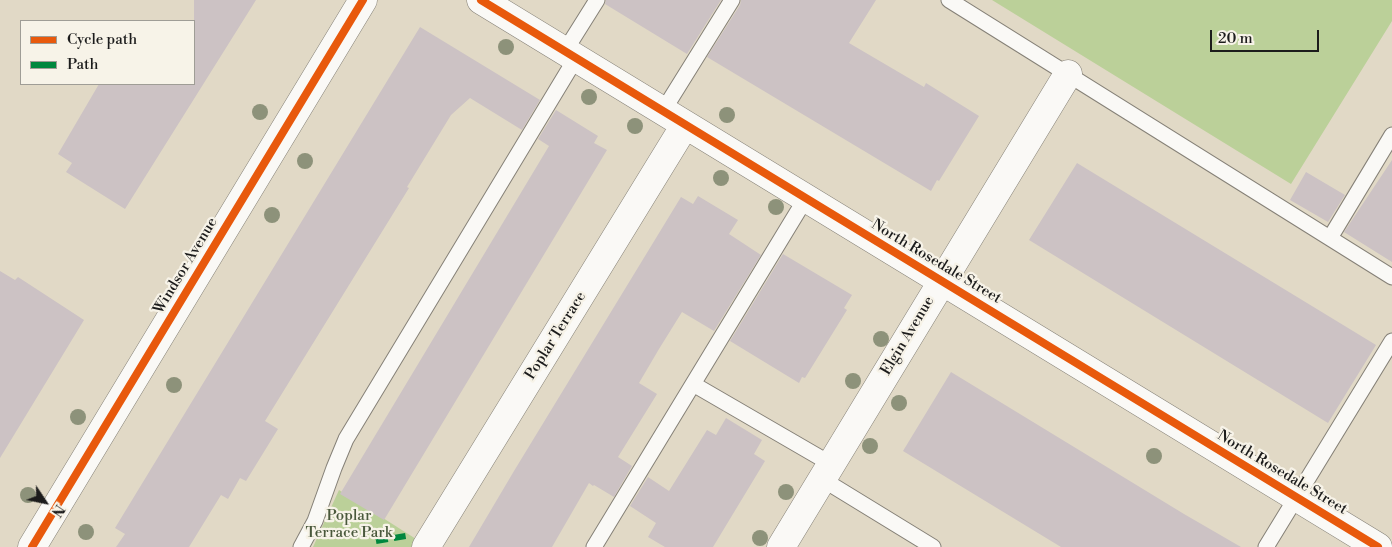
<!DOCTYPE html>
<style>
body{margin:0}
#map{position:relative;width:1392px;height:547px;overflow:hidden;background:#e1d9c6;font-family:"Libre Bodoni",serif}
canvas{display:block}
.legend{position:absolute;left:20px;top:20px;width:175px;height:65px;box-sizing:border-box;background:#f7f3e8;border:1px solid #9f9d96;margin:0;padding:6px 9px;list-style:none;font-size:15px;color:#1c1c1c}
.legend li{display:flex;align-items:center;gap:10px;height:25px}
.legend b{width:25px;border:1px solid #9f9d96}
.north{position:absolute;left:20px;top:477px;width:50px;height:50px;-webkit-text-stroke:4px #f7f3e8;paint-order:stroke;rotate:124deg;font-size:14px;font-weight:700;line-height:20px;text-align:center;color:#1c1c1c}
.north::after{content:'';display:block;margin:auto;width:18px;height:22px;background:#1c1c1c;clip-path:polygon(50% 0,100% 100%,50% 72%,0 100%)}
.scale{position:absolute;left:1210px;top:30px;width:109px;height:22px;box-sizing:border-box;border:2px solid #1c1c1c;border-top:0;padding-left:6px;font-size:15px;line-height:18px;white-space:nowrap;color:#1c1c1c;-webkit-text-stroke:4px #f7f3e8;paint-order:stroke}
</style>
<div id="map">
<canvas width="1392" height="547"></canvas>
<ul class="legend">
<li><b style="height:6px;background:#e8590c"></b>Cycle path</li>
<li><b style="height:6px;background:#00873e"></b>Path</li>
</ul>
<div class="north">N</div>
<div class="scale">20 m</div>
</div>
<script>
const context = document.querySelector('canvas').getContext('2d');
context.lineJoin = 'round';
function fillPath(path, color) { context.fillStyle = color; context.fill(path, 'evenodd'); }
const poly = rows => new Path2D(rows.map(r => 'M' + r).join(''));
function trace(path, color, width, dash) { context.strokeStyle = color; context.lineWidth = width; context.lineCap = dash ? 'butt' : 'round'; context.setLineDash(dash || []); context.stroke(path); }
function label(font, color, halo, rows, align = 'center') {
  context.font = font + ' "Libre Bodoni",serif'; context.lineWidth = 4.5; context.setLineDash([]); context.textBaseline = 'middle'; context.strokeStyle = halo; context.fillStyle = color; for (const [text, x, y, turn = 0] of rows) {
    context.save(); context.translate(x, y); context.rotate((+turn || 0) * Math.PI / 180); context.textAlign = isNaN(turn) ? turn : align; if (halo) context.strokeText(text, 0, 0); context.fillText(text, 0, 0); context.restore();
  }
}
fillPath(poly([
 [992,0,1392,0,1392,21,1291,184],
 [339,490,416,539,411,547,313,547]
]), '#bbd099');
fillPath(poly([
 [194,0,256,0,125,209,66,172,72,163,58,154,99,84,194,84],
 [606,0,721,0,687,54,605,4],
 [741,0,876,0,849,43,924,87,926,83,979,116,939,181,937,180,931,191,707,57,740,5],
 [420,27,540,100,522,130,470,98,451,115,407,187,409,188,265,421,278,429,246,481,240,478,228,499,221,495,189,547,116,547,125,534,115,528],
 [556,110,598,136,594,143,607,150,384,520,340,494,549,146,538,139],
 [1392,160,1392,262,1344,232],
 [1077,163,1376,345,1328,423,1029,240],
 [1306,172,1345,195,1328,222,1290,200],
 [698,196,738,220,729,234,761,255,714,331,682,312,659,349,639,383,657,394,618,457,632,466,614,497,594,485,593,486,589,483,552,547,469,547,514,471,681,197,693,204],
 [783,254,852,295,844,308,847,310,805,378,802,377,799,383,730,341],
 [0,271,15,280,18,277,84,320,0,458],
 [951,372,1184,514,1241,547,1061,547,903,451],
 [726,418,762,440,754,454,765,461,713,547,665,547,648,537,656,523,630,506,648,477,669,491,707,430,716,435]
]), '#ccc2c4');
const service = poly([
 [949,0,1392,277],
 [565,51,597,0],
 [663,111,732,0],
 [1330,238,1392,135],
 [693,384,831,464],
 [822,479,933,547],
 [301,547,315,521,334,468,346,439,576,58],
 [594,547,806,198],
 [1266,547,1392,341]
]);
const minor = poly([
 [481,0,1378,547],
 [32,547,363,0],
 [426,547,685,125],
 [781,547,1068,74]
]);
trace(service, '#858077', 17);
trace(minor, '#858077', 29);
trace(service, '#faf9f6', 15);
trace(minor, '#faf9f6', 28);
trace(poly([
 [376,541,406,536]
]), '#00873e', 6, [12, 6]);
trace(poly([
 [481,0,1378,547],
 [32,547,363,0]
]), '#e8590c', 8);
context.fillStyle = '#8d927a';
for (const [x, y] of [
 [506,47],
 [589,97],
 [260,112],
 [727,115],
 [635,126],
 [305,161],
 [721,178],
 [776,207],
 [272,215],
 [881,339],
 [853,381],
 [174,385],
 [899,403],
 [78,417],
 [870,446],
 [1154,456],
 [786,492],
 [28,495],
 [86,532],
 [760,538]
]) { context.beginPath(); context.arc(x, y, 8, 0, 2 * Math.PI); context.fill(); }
label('15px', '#1c1c1c', '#f7f3e8', [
 ["North Rosedale Street",936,262,31],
 ["Windsor Avenue",186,266,-59],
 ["Poplar Terrace",556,336,-58],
 ["Elgin Avenue",908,336,-59],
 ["North Rosedale Street",1282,473,31]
]);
label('15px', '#49583b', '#f7f3e8', [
 ["Poplar",349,516],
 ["Terrace Park",349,533]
]);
</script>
